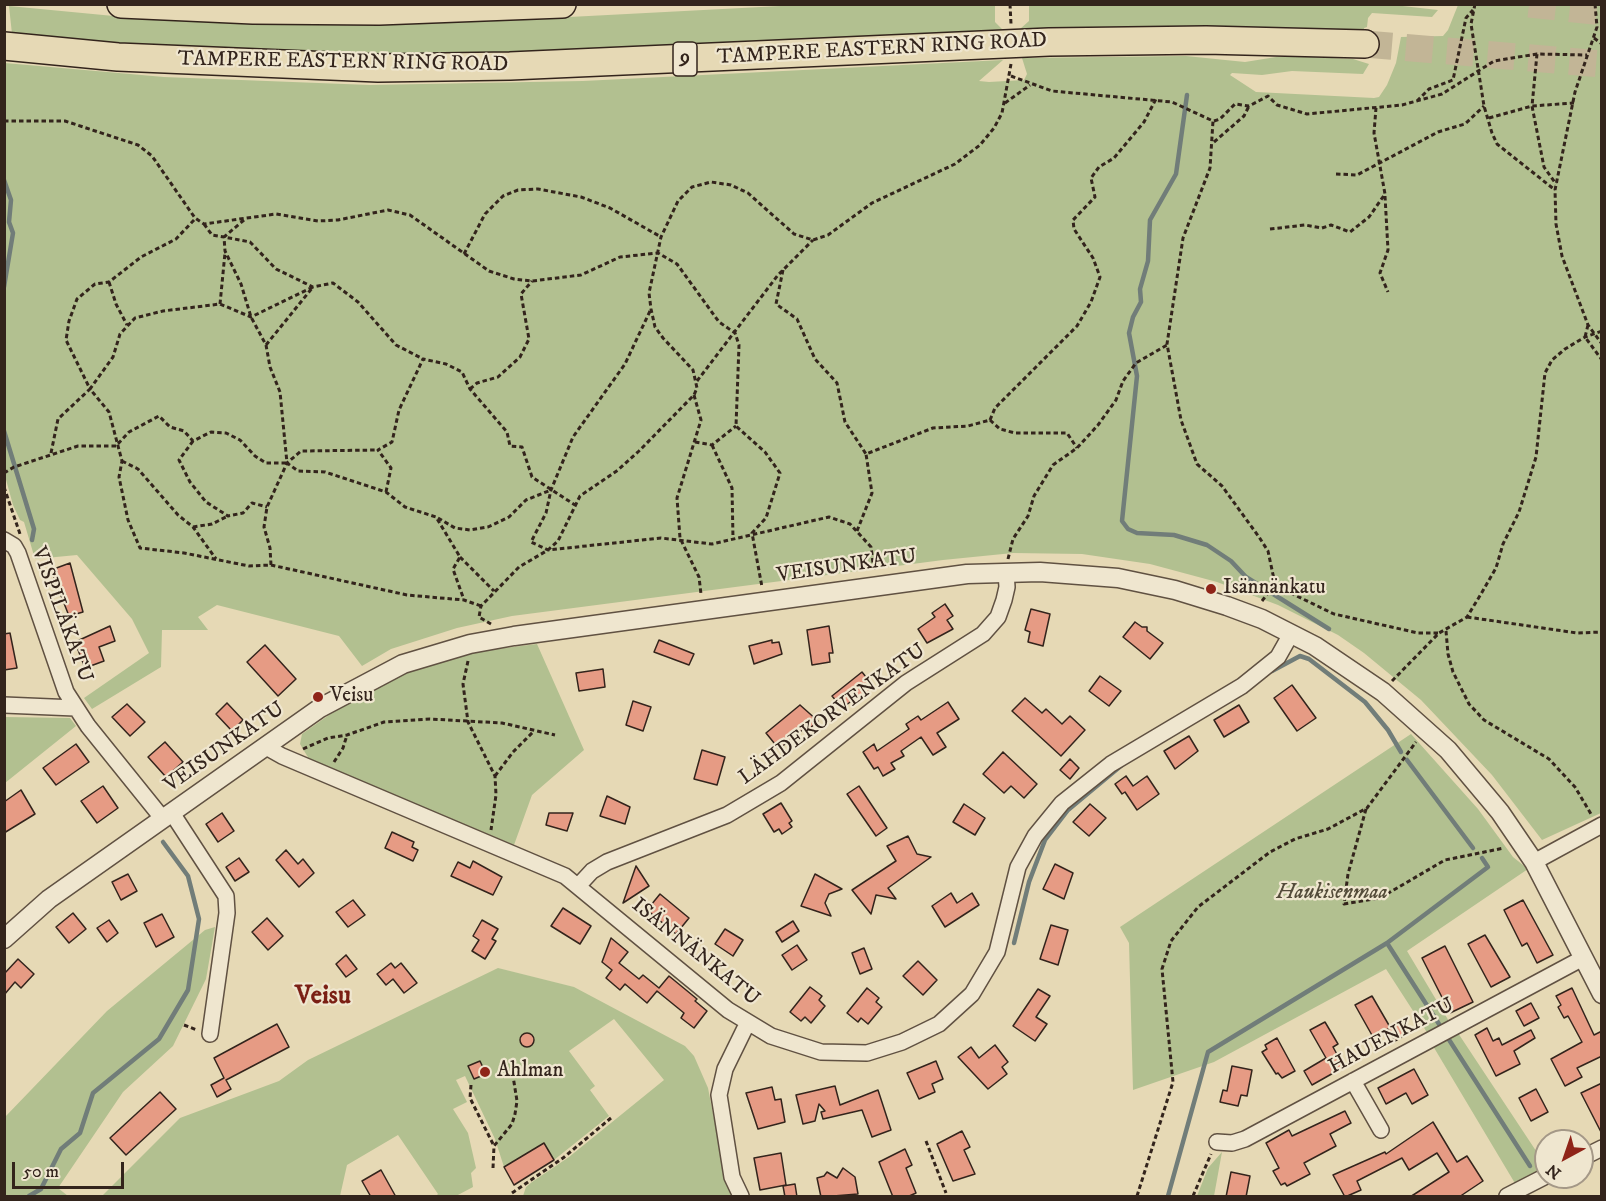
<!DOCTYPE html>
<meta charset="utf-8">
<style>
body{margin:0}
#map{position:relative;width:1606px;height:1201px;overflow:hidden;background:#e6d9b5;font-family:"IM FELL DW Pica",serif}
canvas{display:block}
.frame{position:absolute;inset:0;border:6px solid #33241c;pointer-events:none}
.north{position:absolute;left:1534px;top:1129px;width:60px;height:60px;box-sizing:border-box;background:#efe6cf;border:2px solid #a49887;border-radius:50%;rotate:220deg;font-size:16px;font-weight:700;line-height:24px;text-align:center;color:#33241c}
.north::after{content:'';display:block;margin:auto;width:21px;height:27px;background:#8f2418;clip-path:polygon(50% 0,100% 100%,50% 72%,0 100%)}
.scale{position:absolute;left:12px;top:1162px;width:112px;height:27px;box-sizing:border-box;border:3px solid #33241c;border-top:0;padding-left:8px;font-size:18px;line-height:21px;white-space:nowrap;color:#33241c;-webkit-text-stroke:4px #efe6cf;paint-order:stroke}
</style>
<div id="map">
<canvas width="1606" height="1201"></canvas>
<div class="frame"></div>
<div class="north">N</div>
<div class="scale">50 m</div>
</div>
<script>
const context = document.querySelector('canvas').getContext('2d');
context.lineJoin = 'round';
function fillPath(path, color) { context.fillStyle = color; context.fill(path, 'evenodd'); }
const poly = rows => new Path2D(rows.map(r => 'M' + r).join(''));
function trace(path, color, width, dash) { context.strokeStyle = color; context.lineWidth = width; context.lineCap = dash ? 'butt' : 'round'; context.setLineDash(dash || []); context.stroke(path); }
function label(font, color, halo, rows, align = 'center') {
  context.font = font + ' "IM FELL DW Pica",serif'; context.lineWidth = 4.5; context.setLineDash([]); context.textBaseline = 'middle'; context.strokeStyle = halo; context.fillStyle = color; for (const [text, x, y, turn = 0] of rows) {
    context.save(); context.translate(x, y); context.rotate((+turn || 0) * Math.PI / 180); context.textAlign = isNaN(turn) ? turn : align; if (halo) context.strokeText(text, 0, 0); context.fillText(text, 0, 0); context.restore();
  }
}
fillPath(poly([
 [995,4,995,22,1002,29,1000,31,454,57,186,50,12,34,9,6,145,19,375,24,493,21,799,5],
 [1029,4,1385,4,1438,10,1432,17,1372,13,1368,18,1367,27,1364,28,1364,33,1020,29,1029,21],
 [1458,5,1601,5,1601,813,1542,840,1492,775,1421,700,1364,653,1338,635,1278,605,1217,582,1150,564,1082,554,1013,553,943,560,512,616,457,628,391,649,362,666,339,636,217,605,198,617,208,630,162,630,161,667,92,709,84,698,149,653,132,619,77,555,35,559,24,522,20,520,13,505,5,476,5,63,164,77,370,85,583,81,1003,60,979,81,989,82,1024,80,1027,74,1022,58,1186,56,1245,62,1276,57,1310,57,1353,59,1369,64,1363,74,1292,71,1262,75,1232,73,1230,75,1256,92,1374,98,1379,97,1387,85,1396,63,1401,37,1443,36,1448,30],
 [537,644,584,750,532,795,514,845,309,759,300,744,302,734,346,703,409,668,472,652],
 [5,717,70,718,76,726,5,783],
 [1411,734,1478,809,1513,857,1528,869,1407,951,1450,1023,1428,1034,1386,969,1214,1062,1133,1090,1129,943,1120,927],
 [215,927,206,979,173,1046,123,1092,58,1188,68,1196,5,1196,5,1117,107,1011,205,930],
 [498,968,574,987,685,1046,694,1056,708,1088,727,1185,732,1196,523,1196,526,1187,532,1182,569,1157,664,1080,614,1019,569,1051,595,1086,590,1090,609,1116,554,1160,544,1143,504,1167,495,1139,465,1076,456,1080,467,1102,453,1109,468,1133,476,1168,471,1173,473,1187,456,1196,436,1196,438,1194,398,1135,347,1165,340,1196,102,1196,180,1118,279,1081,308,1060],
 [1458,1033,1546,1166,1546,1169,1516,1185,1433,1046],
 [1222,1152,1214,1196,1197,1196,1208,1168]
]), '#b2c090');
trace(poly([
 [1187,95,1176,174,1150,220,1148,261,1140,289,1141,302,1133,317,1129,333,1137,376,1122,521,1128,529,1137,533,1174,535,1207,545,1231,561,1246,577,1329,629],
 [4,180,11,200,9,222,13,233,4,287],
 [4,431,34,529,32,540],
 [1272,671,1300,656,1309,659,1365,702,1388,730,1401,752],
 [1407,760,1473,848],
 [1014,943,1029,882,1045,840,1068,810,1122,765],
 [1387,943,1530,1166],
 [29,1196,41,1189,61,1149,80,1133,93,1093,159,1039,188,990,199,919,188,876,163,842],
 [1168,1196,1208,1052,1387,943,1488,867,1482,858]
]), '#717d79', 4.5);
const building = poly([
 [70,563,83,612,69,616,51,570,70,563],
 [945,604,953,616,947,620,953,629,927,643,918,629,935,617,932,613,945,604],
 [1031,609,1050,614,1043,646,1028,642,1030,632,1025,630,1031,609],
 [1135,622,1142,627,1147,627,1147,631,1163,643,1150,659,1123,637,1135,622],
 [110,626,115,641,99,647,104,661,85,668,75,642,110,626],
 [829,626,833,653,829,653,830,662,812,665,807,630,829,626],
 [10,633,17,668,4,670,4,634,10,633],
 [659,640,694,654,689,665,654,652,659,640],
 [772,640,772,643,779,642,782,654,754,664,749,646,772,640],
 [265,645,296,679,278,696,247,662,265,645],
 [603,669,605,687,579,691,576,673,603,669],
 [862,672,874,687,856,702,853,700,842,708,832,696,862,672],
 [1100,676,1121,691,1109,706,1089,691,1100,676],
 [1292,685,1316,718,1297,731,1274,698,1292,685],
 [1025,698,1042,713,1046,709,1062,724,1070,716,1085,730,1061,756,1012,711,1025,698],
 [633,701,651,707,643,731,626,725,633,701],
 [948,702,959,719,937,733,946,747,933,755,921,737,901,751,904,756,891,763,895,769,883,776,878,767,874,769,863,752,874,744,877,751,909,729,906,724,918,716,921,720,948,702],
 [227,703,243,720,232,731,216,714,227,703],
 [127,704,145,722,130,736,112,717,127,704],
 [800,705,818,721,808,730,806,727,779,749,766,733,800,705],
 [1239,705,1249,722,1224,737,1214,720,1239,705],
 [1189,736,1198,751,1175,769,1164,751,1189,736],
 [165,742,183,762,166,777,148,757,165,742],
 [76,744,89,762,56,785,43,768,76,744],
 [702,750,725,757,717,785,694,779,702,750],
 [1003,752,1037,784,1024,798,1011,786,1004,793,983,774,1003,752],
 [1070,759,1079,768,1070,779,1060,770,1070,759],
 [1126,776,1133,786,1147,776,1159,794,1137,810,1125,792,1122,794,1115,784,1126,776],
 [103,786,118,808,97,823,81,801,103,786],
 [859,786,887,828,876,836,847,794,859,786],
 [21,790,35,814,4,833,4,802,21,790],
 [607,796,630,807,625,824,600,816,607,796],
 [781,803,792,821,789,823,792,827,782,834,779,829,774,832,763,814,781,803],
 [964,804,985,818,975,835,953,822,964,804],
 [1090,804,1106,818,1089,836,1073,822,1090,804],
 [222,813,234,831,218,842,206,824,222,813],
 [549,813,573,813,567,831,546,825,549,813],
 [392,832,414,842,412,847,418,850,413,861,385,848,392,832],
 [908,836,917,854,931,857,888,888,896,899,876,895,871,914,852,890,896,861,887,846,908,836],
 [286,850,298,864,303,859,314,873,299,887,276,860,286,850],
 [239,858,249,872,235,881,226,867,239,858],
 [473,861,502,877,493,895,451,876,458,862,470,868,473,861],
 [1055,864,1073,873,1064,899,1043,889,1055,864],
 [636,866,649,886,623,903,636,866],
 [128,874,137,891,121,900,112,882,128,874],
 [815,874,842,889,829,894,825,903,831,916,801,906,815,874],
 [951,893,957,903,972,893,979,905,945,927,932,906,951,893],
 [660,894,689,918,676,934,647,910,660,894],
 [353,900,365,915,348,927,336,912,353,900],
 [1523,900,1553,955,1537,963,1527,943,1522,946,1504,910,1523,900],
 [563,908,591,926,580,944,551,926,563,908],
 [73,913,86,929,69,943,56,927,73,913],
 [162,914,174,937,156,947,144,923,162,914],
 [267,918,283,936,268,950,252,932,267,918],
 [109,920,118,933,107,942,97,928,109,920],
 [482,920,498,929,492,939,496,941,485,959,472,951,479,940,473,936,482,920],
 [793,921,799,931,782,942,776,932,793,921],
 [1051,925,1068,930,1058,965,1040,959,1051,925],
 [725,929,743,940,733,956,715,944,725,929],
 [1485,935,1510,977,1491,987,1468,944,1485,935],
 [611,938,628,952,619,963,639,979,643,975,659,988,669,976,697,999,695,1001,707,1011,694,1028,681,1018,684,1013,657,991,647,1003,625,984,620,990,606,978,612,970,602,962,611,938],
 [797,945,807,960,792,970,782,955,797,945],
 [1445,946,1473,1002,1450,1013,1422,958,1445,946],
 [864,948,872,969,860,974,852,953,864,948],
 [346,955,357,969,346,977,336,964,346,955],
 [18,959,34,974,21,988,15,982,4,995,4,974,18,959],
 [918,961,937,980,923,995,903,976,918,961],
 [391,963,395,968,401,963,417,983,404,993,393,979,386,985,377,974,391,963],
 [810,987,822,996,819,1000,825,1006,811,1023,805,1017,801,1021,790,1012,810,987],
 [867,988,879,998,876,1002,882,1007,868,1024,861,1018,858,1022,847,1013,867,988],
 [1572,988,1594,1035,1602,1031,1602,1056,1577,1068,1582,1077,1565,1086,1551,1059,1582,1042,1568,1016,1564,1018,1558,1007,1561,1005,1556,996,1572,988],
 [1038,989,1050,996,1036,1017,1047,1024,1035,1041,1013,1026,1038,989],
 [1372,996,1390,1027,1403,1019,1410,1032,1395,1041,1388,1029,1373,1037,1355,1005,1372,996],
 [1531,1003,1539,1018,1524,1026,1516,1011,1531,1003],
 [1325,1022,1338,1044,1333,1047,1344,1067,1312,1085,1304,1071,1326,1058,1310,1030,1325,1022],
 [277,1024,289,1047,226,1080,231,1089,217,1097,211,1085,224,1078,214,1058,277,1024],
 [1487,1028,1493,1041,1499,1038,1502,1045,1531,1030,1535,1038,1514,1051,1520,1064,1496,1076,1475,1035,1487,1028],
 '520 1040a7 7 0 1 1 14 0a7 7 0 1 1-14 0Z',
 [1277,1038,1295,1071,1282,1078,1278,1073,1276,1074,1262,1052,1267,1049,1265,1045,1277,1038],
 [995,1045,1008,1062,1002,1067,1007,1074,988,1089,958,1057,971,1047,979,1058,995,1045],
 [480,1061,486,1074,474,1079,468,1066,480,1061],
 [936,1061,943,1079,932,1084,935,1092,919,1099,907,1073,936,1061],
 [1232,1066,1252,1070,1247,1096,1241,1095,1238,1106,1220,1102,1223,1090,1227,1091,1232,1066],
 [1414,1069,1428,1095,1412,1104,1406,1093,1386,1104,1378,1088,1414,1069],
 [1602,1083,1602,1134,1581,1093,1602,1083],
 [835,1086,840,1105,878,1090,891,1130,872,1137,862,1110,823,1119,821,1112,825,1111,819,1104,815,1121,803,1124,796,1095,835,1086],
 [772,1087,775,1100,781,1099,785,1122,758,1129,746,1093,772,1087],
 [1536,1089,1548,1112,1531,1121,1519,1098,1536,1089],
 [160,1092,176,1109,126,1155,110,1138,160,1092],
 [1345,1111,1351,1123,1330,1134,1336,1146,1304,1163,1310,1174,1287,1186,1285,1183,1281,1185,1273,1171,1279,1168,1266,1143,1289,1130,1292,1136,1345,1111],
 [1433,1122,1457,1162,1467,1156,1483,1181,1459,1197,1410,1197,1449,1172,1437,1153,1409,1170,1402,1158,1357,1181,1361,1190,1345,1197,1333,1175,1385,1152,1386,1154,1433,1122],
 [962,1131,970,1147,964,1150,975,1174,953,1181,937,1144,962,1131],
 [544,1143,554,1160,514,1185,504,1167,544,1143],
 [905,1149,912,1165,906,1168,916,1193,907,1197,893,1197,879,1162,905,1149],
 [781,1153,786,1185,760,1190,754,1158,781,1153],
 [843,1168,855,1177,858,1194,821,1197,817,1178,824,1176,827,1172,837,1178,843,1168],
 [381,1170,396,1197,371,1197,362,1181,381,1170],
 [1231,1172,1250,1176,1246,1197,1226,1197,1231,1172],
 [795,1184,797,1197,785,1197,783,1186,795,1184]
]);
fillPath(building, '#e69b84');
trace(building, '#33241c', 1.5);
trace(poly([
 [1529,4,1602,12],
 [1365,44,1602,64]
]), '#c2b596', 27, [27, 14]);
const minor = poly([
 [4,540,14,546,18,553,66,692,88,726,163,819],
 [4,705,75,708],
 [266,747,282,756,565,876,728,1010,771,1036,821,1052,867,1053,902,1042,939,1024,972,994,997,952,1018,867,1035,836,1062,803,1111,764,1242,686,1278,657,1291,634],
 [172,813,226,896,227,913,210,1034],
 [1534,862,1602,825],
 [579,885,592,871,607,862,727,815,781,783,906,683,983,634,998,617,1004,600,1007,587,1006,572],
 [1353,1081,1381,1130],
 [1217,1142,1232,1143,1245,1139,1583,958],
 [1582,1158,1602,1148],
 [741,1196,732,1177,719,1095,725,1069,747,1024],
 [1507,1196,1546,1176]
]);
const tertiary = poly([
 [4,939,49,899,320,708,403,664,470,644,514,636,967,574,1040,572,1118,578,1175,590,1227,606,1262,619,1315,646,1383,692,1448,750,1500,812,1534,862,1602,994]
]);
const motorway = poly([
 [121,4,253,10,379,11,562,4],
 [4,46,118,57,378,68,510,66,1049,42,1206,40,1365,44]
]);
trace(minor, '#605142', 18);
trace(tertiary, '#605142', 21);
trace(motorway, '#33241c', 30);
trace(poly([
 [1010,4,1011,24],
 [1475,4,1471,24,1484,106,1492,133,1497,144,1555,190],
 [1595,4,1597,27,1575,92,1555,190,1556,224,1562,256,1588,325,1602,344],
 [1594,38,1602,44],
 [1537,54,1532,106,1544,167,1556,184],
 [1011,76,1052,91,1172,102,1213,121,1210,168,1183,238,1167,344,1181,420,1197,464,1222,486,1259,537,1268,551,1275,584,1278,587,1334,614,1418,633,1439,633],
 [1417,101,1429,89,1453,80,1466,18,1473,10],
 [1005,103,1030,85],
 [1489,118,1532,106,1574,103],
 [4,121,65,121,138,145,152,156,195,218,204,224,276,214,318,221,338,220,388,210,410,215,489,271,514,279,532,281,581,275,620,257,658,253,677,264,719,322,735,333,739,345,736,426,765,452,780,473,766,518,752,533,762,587],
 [1214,121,1220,119,1235,104,1249,106,1268,96,1277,105,1307,114,1402,105,1442,94,1494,61,1537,54,1587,55],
 [1214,142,1244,116,1249,106],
 [1336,174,1357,175,1438,132,1465,124,1484,106],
 [1385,196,1388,250,1380,273,1388,292],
 [244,220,224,237,250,242,276,269,313,287,333,283,358,302,396,345,423,359],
 [204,224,212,235,224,237,225,251,241,284,251,317,266,345,270,367,280,392,287,463,298,471,325,472,386,492,405,507,436,517,460,557,453,569,464,600],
 [1270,229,1305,225,1322,228,1331,225,1350,232,1369,217,1385,194,1374,133,1376,108],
 [464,254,485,214,503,196,518,190,538,189,581,197,610,208,661,237],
 [783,270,776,304,797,319,815,359,837,383,845,422,866,454,933,428,968,426,990,420],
 [109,282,116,304,127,325],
 [220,304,225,253],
 [650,311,625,364,573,437,551,490,546,513,531,542,548,550,661,538,712,544,829,517,850,524,871,547,874,571],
 [1588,325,1585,337,1602,360],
 [266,345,313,287,251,317,220,304,163,311,135,318,120,334,113,357,90,389,109,412,122,461,119,477,128,520,140,548,184,553,249,566,271,565,407,595,464,600,481,606],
 [697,381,778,275,813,240],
 [470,389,477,383,498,377,520,357,529,339,521,294,532,281],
 [694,395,701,420,677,498,680,538,699,577,701,594],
 [990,420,995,408,1077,326,1091,302,1100,277,1093,258,1074,229,1073,220,1095,197,1091,178,1099,167,1114,158,1144,122,1156,99],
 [990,420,1000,429,1015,433,1067,433,1077,448],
 [193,441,179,460,190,482,206,502,228,516,243,513,252,503,267,507],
 [695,442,712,445,736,426],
 [712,445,732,488,733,538],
 [51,453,58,419,90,389,66,340,69,321,77,299,95,284,109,282,141,257,176,239,195,219],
 [122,461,138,469,178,515,193,527,216,559],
 [4,473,14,467,78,446,116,446,129,432,159,416,170,427,184,431,193,441,211,432,226,433,240,440,255,456,266,463,287,463],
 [4,487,20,534],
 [386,492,391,468,378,450,392,442,399,410,423,359,446,364,462,372,470,389,507,432,510,446,522,447,532,477,575,505],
 [438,518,455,528,470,530,488,527,509,517,526,500,551,490],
 [193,527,212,524,228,516],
 [857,531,872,493,866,454],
 [460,557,494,591],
 [1008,559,1013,539,1028,516,1034,496,1053,465,1077,448,1098,425,1116,400,1123,381,1136,363,1167,345],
 [271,565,270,548,264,527,267,507,287,463,301,451,378,450],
 [1262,601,1275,584],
 [1467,617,1577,633,1602,632],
 [491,624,479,617,481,606,519,567,548,550,558,541,580,496,618,470,639,451,694,395,697,388,693,370,663,338,655,327,651,309,649,293,661,237,678,201,692,187,711,182,731,185,748,193,794,234,813,240,828,235,872,203,955,164,980,145,994,128,1002,113,1011,64],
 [1446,631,1448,654,1453,672,1469,704,1484,720,1549,759,1575,787,1591,814],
 [468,661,463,684,468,722,495,776,496,795,491,830],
 [1392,681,1439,633,1467,617,1481,594,1496,568,1503,544,1519,512,1536,457,1545,373,1552,360,1565,349,1585,337,1602,331],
 [303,749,328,738,347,735,384,722,430,719,502,723,555,735],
 [334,762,343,748,347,735],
 [495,776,513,752,534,731],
 [1366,809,1348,874,1344,904,1380,898,1445,860,1504,848],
 [184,1025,197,1030],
 [471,1085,470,1098,494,1146],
 [926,1141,946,1193],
 [493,1168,494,1146,512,1124,515,1114,517,1101,513,1076],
 [512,1193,563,1158,611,1118],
 [1137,1196,1173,1082,1162,969,1171,941,1198,907,1270,852,1295,839,1328,829,1367,808,1416,742],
 [1193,1196,1211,1154]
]), '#33241c', 3, [4.5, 3]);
trace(minor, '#efe6cf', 15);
trace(tertiary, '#efe6cf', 18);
trace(motorway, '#e6d9b5', 27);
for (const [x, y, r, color] of [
 [1211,589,6,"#8f2418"],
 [318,697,6,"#8f2418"],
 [485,1072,6,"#8f2418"]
]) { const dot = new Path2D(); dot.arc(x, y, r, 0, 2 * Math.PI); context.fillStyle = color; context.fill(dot); trace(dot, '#efe6cf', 2); }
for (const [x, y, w] of [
 [685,59,24]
]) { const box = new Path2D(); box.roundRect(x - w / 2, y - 17, w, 34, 4.5); context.fillStyle = '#efe6cf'; context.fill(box); trace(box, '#33241c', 1.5); }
label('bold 20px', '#33241c', null, [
 ["9",685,59]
]);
label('21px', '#33241c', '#efe6cf', [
 ["TAMPERE EASTERN RING ROAD",882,50,-3],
 ["TAMPERE EASTERN RING ROAD",343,63,1],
 ["VEISUNKATU",847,567,-8],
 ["VISPILÄKATU",61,615,70],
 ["LÄHDEKORVENKATU",833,715,-36],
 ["VEISUNKATU",225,748,-35],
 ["ISÄNNÄNKATU",695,953,39],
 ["HAUENKATU",1392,1037,-28]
]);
label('21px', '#33241c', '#efe6cf', [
 ["Isännänkatu",1223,589],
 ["Veisu",330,697],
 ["Ahlman",497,1072]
], 'left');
label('italic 21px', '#534b39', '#efe6cf', [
 ["Haukisenmaa",1332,894]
]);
label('bold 27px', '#7a1f14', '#efe6cf', [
 ["Veisu",323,997]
]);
</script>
